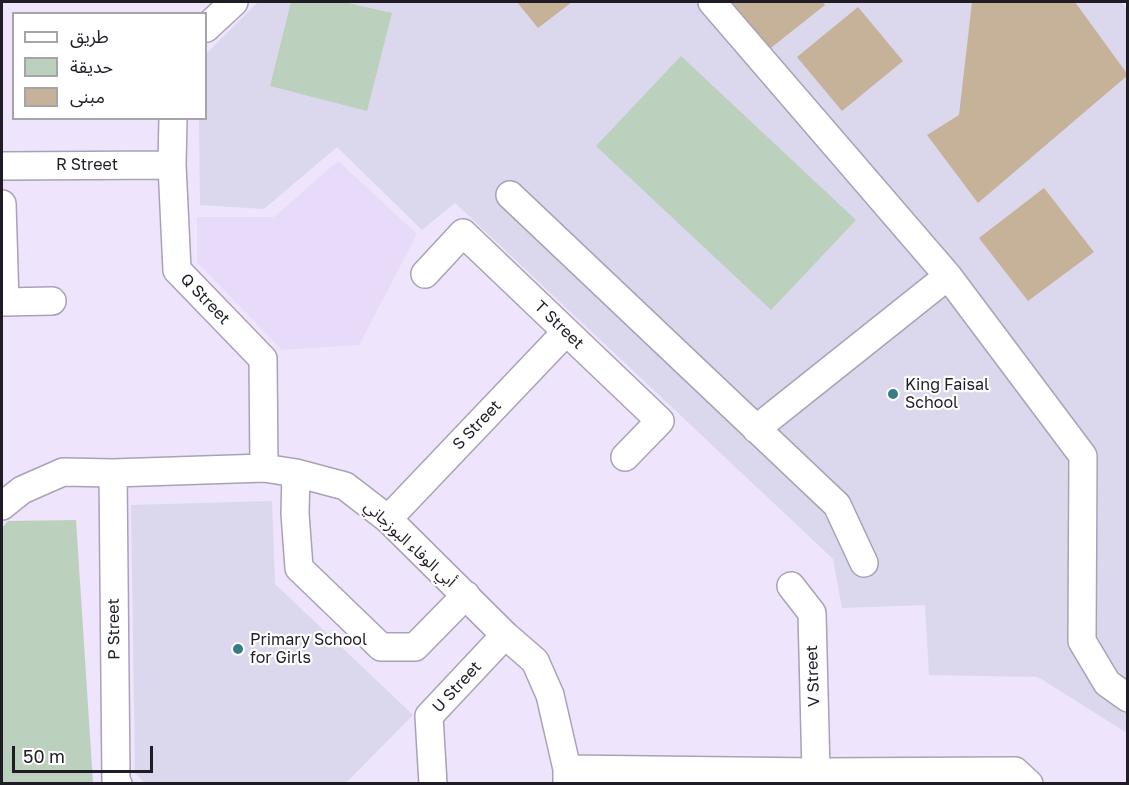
<!DOCTYPE html>
<meta charset="utf-8">
<style>
body{margin:0}
#map{position:relative;width:1129px;height:785px;overflow:hidden;background:#eee4fb;font-family:"Golos Text","Noto Sans Arabic",sans-serif}
canvas{display:block}
.frame{position:absolute;inset:0;border:3px solid #201c25;pointer-events:none}
.legend{position:absolute;left:12px;top:12px;width:195px;height:108px;box-sizing:border-box;background:#fff;border:2px solid #a6a4a8;margin:0;padding:8px 10px;list-style:none;font-size:18px;color:#201c25}
.legend li{display:flex;align-items:center;gap:12px;height:30px}
.legend b{width:30px;border:2px solid #a6a4a8}
.scale{position:absolute;left:12px;top:746px;width:141px;height:27px;box-sizing:border-box;border:3px solid #201c25;border-top:0;padding-left:8px;font-size:18px;line-height:21px;white-space:nowrap;color:#201c25;-webkit-text-stroke:4px #fff;paint-order:stroke}
</style>
<div id="map">
<canvas width="1129" height="785"></canvas>
<div class="frame"></div>
<ul class="legend">
<li><b style="height:8px;background:#fff"></b>طريق</li>
<li><b style="height:16px;background:#bcd0be"></b>حديقة</li>
<li><b style="height:16px;background:#c5b298"></b>مبنى</li>
</ul>
<div class="scale">50 m</div>
</div>
<script>
const context = document.querySelector('canvas').getContext('2d');
context.lineJoin = 'round';
function fillPath(path, color) { context.fillStyle = color; context.fill(path, 'evenodd'); }
const poly = rows => new Path2D(rows.map(r => 'M' + r).join(''));
function trace(path, color, width, dash) { context.strokeStyle = color; context.lineWidth = width; context.lineCap = dash ? 'butt' : 'round'; context.setLineDash(dash || []); context.stroke(path); }
function label(font, color, halo, rows, align = 'center') {
  context.font = font + ' "Golos Text","Noto Sans Arabic",sans-serif'; context.lineWidth = 4.5; context.setLineDash([]); context.textBaseline = 'middle'; context.strokeStyle = halo; context.fillStyle = color; for (const [text, x, y, turn = 0] of rows) {
    context.save(); context.translate(x, y); context.rotate((+turn || 0) * Math.PI / 180); context.textAlign = isNaN(turn) ? turn : align; if (halo) context.strokeText(text, 0, 0); context.fillText(text, 0, 0); context.restore();
  }
}
fillPath(poly([
 [338,161,417,234,359,345,282,350,197,262,197,217,274,217]
]), '#e8dbfa');
fillPath(poly([
 [258,2,1121,2,1128,11,1127,733,1038,677,929,675,925,605,842,608,833,559,455,203,422,230,337,147,264,209,200,205,199,119,206,118,206,54],
 [272,501,275,584,413,715,346,783,145,783,135,773,131,505]
]), '#dbd8ee');
fillPath(poly([
 [291,2,344,2,392,13,367,111,270,86],
 [681,56,856,220,771,310,596,146],
 [76,520,93,783,2,783,2,528,8,521]
]), '#bcd0be');
fillPath(poly([
 [517,2,572,2,538,28],
 [727,2,823,2,825,5,767,51],
 [972,2,1075,2,1128,75,978,203,927,135,959,115],
 [858,7,903,61,842,111,797,57],
 [1044,188,1094,252,1028,301,979,238]
]), '#c5b298');
const minor = poly([
 [712,2,948,276],
 [206,28,234,2],
 [173,118,172,165,177,270,263,359,264,468],
 [2,166,172,165],
 [510,195,837,505,864,563],
 [2,204,5,302,52,301],
 [425,274,463,233,660,421,625,457],
 [756,429,948,276,1083,456,1082,641,1107,683,1128,698],
 [113,473,116,781,118,784],
 [296,473,295,513,299,568,381,647,415,647,466,595],
 [2,506,22,490,63,472,113,473,264,468,296,473,345,486,388,519,505,635,535,661,550,695,567,769,567,784],
 [388,519,566,332],
 [791,586,812,613,816,772],
 [567,769,816,772,1015,771,1029,784],
 [433,784,429,716,505,635]
]);
trace(minor, '#aaa1b7', 30);
trace(minor, '#fff', 27);
for (const [x, y, r, color] of [
 [893,394,6,"#367d86"],
 [238,649,6,"#367d86"]
]) { const dot = new Path2D(); dot.arc(x, y, r, 0, 2 * Math.PI); context.fillStyle = color; context.fill(dot); trace(dot, '#fff', 2); }
label('16px', '#201c25', '#fff', [
 ["R Street",87,165],
 ["Q Street",205,299,46],
 ["T Street",559,325,44],
 ["S Street",477,425,-46],
 ["أبي الوفاء البوزجاني",410,544,43],
 ["P Street",114,629,-91],
 ["V Street",813,676,-92],
 ["U Street",457,687,-47]
]);
label('16px', '#201c25', '#fff', [
 ["King Faisal",905,385],
 ["School",905,403],
 ["Primary School",250,640],
 ["for Girls",250,658]
], 'left');
</script>
